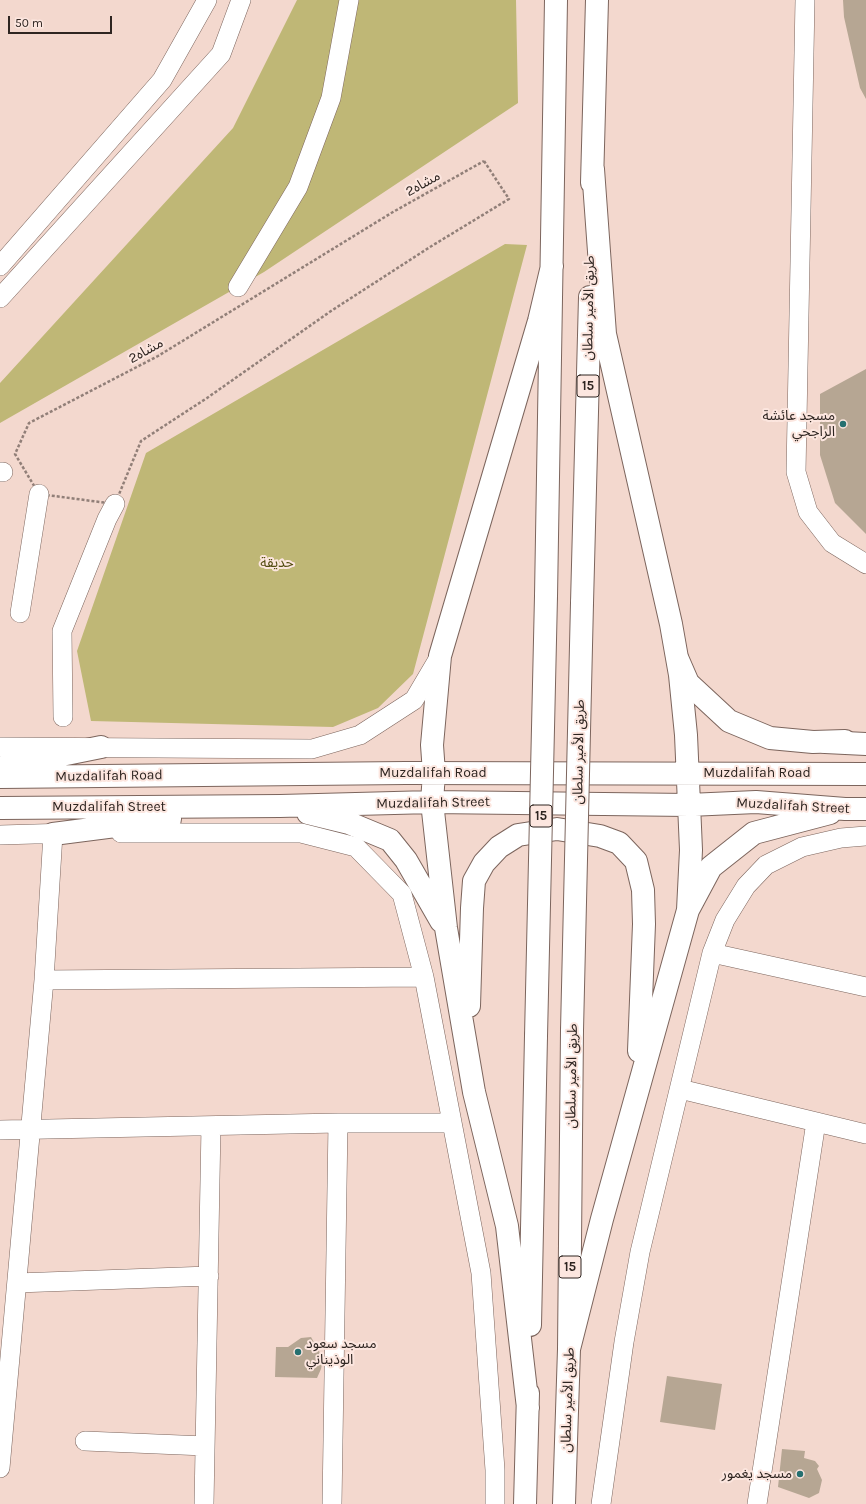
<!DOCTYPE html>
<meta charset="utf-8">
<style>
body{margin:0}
#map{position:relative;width:866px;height:1504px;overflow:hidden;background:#f3d8ce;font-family:Karla,sans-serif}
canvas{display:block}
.scale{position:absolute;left:8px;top:16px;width:104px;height:18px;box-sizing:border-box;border:2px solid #2e2521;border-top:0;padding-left:5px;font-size:12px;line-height:14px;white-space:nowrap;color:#2e2521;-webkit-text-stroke:3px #fce6df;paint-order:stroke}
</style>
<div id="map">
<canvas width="866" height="1504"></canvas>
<div class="scale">50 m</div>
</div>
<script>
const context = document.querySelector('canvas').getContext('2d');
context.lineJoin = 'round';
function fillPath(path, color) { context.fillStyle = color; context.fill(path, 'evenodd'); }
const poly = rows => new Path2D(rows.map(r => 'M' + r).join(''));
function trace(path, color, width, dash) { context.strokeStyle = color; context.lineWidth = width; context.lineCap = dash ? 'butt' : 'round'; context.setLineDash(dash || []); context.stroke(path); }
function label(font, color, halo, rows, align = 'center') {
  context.font = font + ' Karla,"Noto Sans Arabic",sans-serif'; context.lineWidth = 4; context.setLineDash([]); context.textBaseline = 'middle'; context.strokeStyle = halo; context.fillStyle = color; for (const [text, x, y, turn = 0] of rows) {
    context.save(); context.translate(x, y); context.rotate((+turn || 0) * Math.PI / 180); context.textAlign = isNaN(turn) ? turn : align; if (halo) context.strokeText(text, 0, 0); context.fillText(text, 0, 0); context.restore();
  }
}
fillPath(poly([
 [297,0,516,0,518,103,264,272,0,423,0,383,233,128],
 [505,244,527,245,413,674,378,708,333,727,91,721,77,651,146,453]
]), '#bfb776');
fillPath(poly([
 [843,0,866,0,866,99,860,88,844,17],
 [866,369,866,534,835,503,820,455,820,394],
 [311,1337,323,1358,321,1369,317,1378,275,1377,276,1347,288,1347,301,1338],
 [667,1376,722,1384,715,1430,660,1422],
 [782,1449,805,1451,804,1458,815,1461,819,1466,817,1469,822,1480,819,1493,809,1498,778,1487]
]), '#b6a693');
const minor = poly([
 [805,0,796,472,808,512,832,543,866,564],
 [0,266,162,80,207,0],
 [238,287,298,187,331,98,349,0],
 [0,298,221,54,241,0],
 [0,472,3,472],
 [20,613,39,494],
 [63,717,62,631,107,519,115,504],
 [0,747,312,749,360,735,414,700,440,656],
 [121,833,301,833,356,847,402,894,424,977,481,1273,495,1470,495,1504],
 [0,835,69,833],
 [712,953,866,987],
 [44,980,424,977],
 [680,1089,866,1134],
 [0,1130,338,1123,452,1123],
 [17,1283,209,1276],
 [85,1441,205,1446],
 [0,1468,44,980,53,834],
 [204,1504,211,1126],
 [332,1504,338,1123],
 [601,1504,624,1342,640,1252,712,953,725,920,746,886,766,865,802,847,841,838,866,836],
 [757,1504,816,1122]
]);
const major = poly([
 [678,660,688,683,729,721,770,738,813,742,845,741]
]);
const highway = poly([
 [593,169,605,334,671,624,680,675,686,735,691,850,688,910],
 [592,183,597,0],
 [546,596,556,0],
 [582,603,590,297],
 [825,742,866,744],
 [2,767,101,747],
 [0,777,406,773,866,774],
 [0,808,280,806,432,802,689,805,756,802,845,809,866,809],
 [308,813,349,823,390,840,406,860,441,921],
 [53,834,170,819],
 [469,1006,472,908,474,881,484,863,499,847,518,835,557,829,600,836,619,843,636,861,643,890,644,924,639,1051],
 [530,1325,536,1036],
 [569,1349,602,1219,688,910,711,867,754,833,830,813],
 [528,1408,507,1226,474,1092,446,928,432,802,434,773,432,745,440,656,539,321,552,266],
 [525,1504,528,1393],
 [564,1504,569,1349,572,1030]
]);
trace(minor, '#7c655d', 20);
trace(major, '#7c655d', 24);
trace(highway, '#7c655d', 24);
trace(poly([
 [484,161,509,199,430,247,331,311,207,398,141,441,115,504,39,494,15,454,29,423,158,356,393,212,484,161]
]), '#917f78', 2.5, [3, 2]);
trace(minor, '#fff', 19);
trace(major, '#fff', 22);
trace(highway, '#fff', 22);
const highwayBridge = poly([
 [572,1030,582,603],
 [536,1036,546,596]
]);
trace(highwayBridge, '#7c655d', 24, []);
trace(highwayBridge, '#fff', 22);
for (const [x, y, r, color] of [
 [843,424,4,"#257070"],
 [298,1352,4,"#257070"],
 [800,1474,4,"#257070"]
]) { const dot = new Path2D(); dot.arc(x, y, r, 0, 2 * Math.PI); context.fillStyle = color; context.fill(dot); trace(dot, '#fce6df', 1.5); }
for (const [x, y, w] of [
 [588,386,22],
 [541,816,22],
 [570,1267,22]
]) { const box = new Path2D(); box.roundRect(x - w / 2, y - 11, w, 22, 3); context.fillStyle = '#fce6df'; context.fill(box); trace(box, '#2e2521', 1); }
label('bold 13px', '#2e2521', null, [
 ["15",588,386],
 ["15",541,816],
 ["15",570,1267]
]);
label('14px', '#2e2521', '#fce6df', [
 ["مشاه2",423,184,-29],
 ["طريق الأمير سلطان",589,308,-89],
 ["مشاه2",146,351,-29],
 ["طريق الأمير سلطان",579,752,-89],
 ["Muzdalifah Road",433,773],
 ["Muzdalifah Road",757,773],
 ["Muzdalifah Road",109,776,-1],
 ["Muzdalifah Street",433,803,-1],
 ["Muzdalifah Street",793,806,3],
 ["Muzdalifah Street",109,807],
 ["طريق الأمير سلطان",572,1076,-89],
 ["طريق الأمير سلطان",568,1400,-88]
]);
label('14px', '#2e2521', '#fce6df', [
 ["مسجد عائشة",835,416],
 ["الراجحي",835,432],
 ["مسجد سعود",306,1344,"left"],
 ["الوذيناني",306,1360,"left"],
 ["مسجد يغمور",792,1474]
], 'right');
label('14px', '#544d12', '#fce6df', [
 ["حديقة",277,563]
]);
</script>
